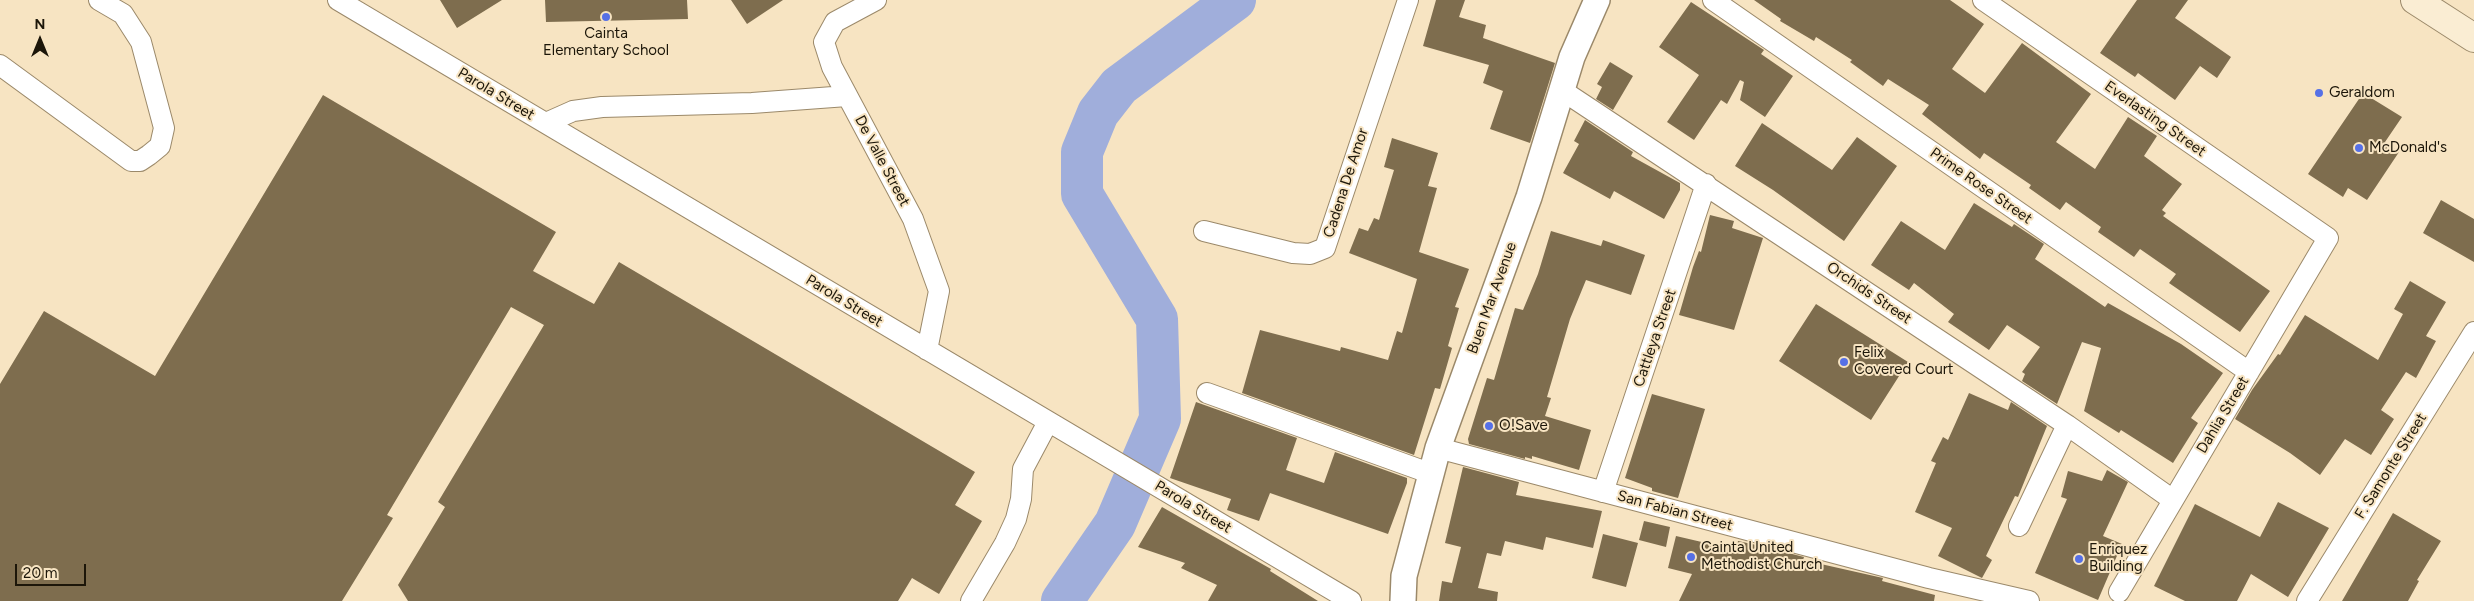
<!DOCTYPE html>
<style>
body{margin:0}
#map{position:relative;width:2474px;height:601px;overflow:hidden;background:#f7e4c2;font-family:Figtree,sans-serif}
canvas{display:block}
.north{position:absolute;left:15px;top:15px;width:50px;height:50px;-webkit-text-stroke:4px #f7e4c2;paint-order:stroke;rotate:0deg;font-size:14px;font-weight:700;line-height:20px;text-align:center;color:#1c1609}
.north::after{content:'';display:block;margin:auto;width:18px;height:22px;background:#1c1609;clip-path:polygon(50% 0,100% 100%,50% 72%,0 100%)}
.scale{position:absolute;left:15px;top:564px;width:71px;height:22px;box-sizing:border-box;border:2px solid #1c1609;border-top:0;padding-left:6px;font-size:15px;line-height:18px;white-space:nowrap;color:#1c1609;-webkit-text-stroke:4px #f7e4c2;paint-order:stroke}
</style>
<div id="map">
<canvas width="2474" height="601"></canvas>
<div class="north">N</div>
<div class="scale">20 m</div>
</div>
<script>
const context = document.querySelector('canvas').getContext('2d');
context.lineJoin = 'round';
const poly = rows => new Path2D(rows.map(r => 'M' + r).join(''));
function trace(path, color, width, dash) { context.strokeStyle = color; context.lineWidth = width; context.lineCap = dash ? 'butt' : 'round'; context.setLineDash(dash || []); context.stroke(path); }
function fillPath(path, color) { context.fillStyle = color; context.fill(path, 'evenodd'); }
function label(font, color, halo, rows, align = 'center') {
  context.font = font + ' Figtree,sans-serif'; context.lineWidth = 4; context.setLineDash([]); context.textBaseline = 'middle'; context.strokeStyle = halo; context.fillStyle = color; for (const [text, x, y, turn = 0] of rows) {
    context.save(); context.translate(x, y); context.rotate((+turn || 0) * Math.PI / 180); context.textAlign = isNaN(turn) ? turn : align; if (halo) context.strokeText(text, 0, 0); context.fillText(text, 0, 0); context.restore();
  }
}
trace(poly([
 [1062,601,1115,524,1160,419,1157,319,1082,194,1082,152,1098,113,1119,86,1235,0]
]), '#a0aedb', 42);
fillPath(poly([
 [440,0,502,0,457,28],
 [545,0,687,0,688,19,546,22],
 [731,0,783,0,747,24],
 [1436,0,1465,0,1459,17,1486,25,1483,38,1555,63,1530,143,1490,129,1503,91,1483,83,1489,65,1423,46],
 [1754,0,1950,0,1984,24,1952,69,1985,93,2022,43,2091,94,2056,142,2095,169,2128,117,2157,136,2144,156,2182,184,2162,210,2166,213,2163,216,2270,291,2240,332,2169,283,2176,274,2140,249,2134,257,2098,232,2101,227,2066,202,2060,210,2029,188,2031,185,1984,153,1980,159,1922,114,1929,105,1888,79,1883,86,1850,62,1852,60,1816,37,1814,41,1780,21,1781,19],
 [2137,0,2188,0,2175,18,2231,57,2217,78,2200,66,2175,100,2138,73,2135,77,2100,53],
 [1691,2,1764,50,1761,54,1793,76,1765,117,1740,100,1744,82,1740,80,1727,104,1721,100,1694,140,1667,122,1699,75,1659,47],
 [1610,62,1633,76,1613,110,1596,99,1602,87,1597,84],
 [2363,93,2402,117,2385,142,2399,152,2367,200,2348,188,2343,197,2308,174],
 [323,95,556,232,533,271,594,304,619,262,975,472,955,505,982,521,939,594,912,578,898,601,408,601,398,585,445,507,438,502,544,325,511,307,387,515,393,518,342,601,0,601,0,384,44,311,155,376],
 [1585,120,1633,152,1631,156,1680,183,1680,190,1664,219,1614,191,1610,199,1563,173,1579,144,1574,141],
 [1762,123,1832,170,1857,137,1897,166,1844,241,1773,190,1735,166],
 [1392,138,1438,153,1428,186,1437,188,1419,252,1469,269,1455,307,1459,308,1448,346,1452,348,1440,389,1435,388,1414,455,1242,393,1260,330,1340,351,1341,347,1388,360,1397,331,1402,333,1417,279,1349,253,1359,228,1368,231,1374,218,1379,220,1394,170,1384,167],
 [2441,200,2474,219,2474,262,2423,233],
 [1974,203,2012,227,2014,224,2044,244,2035,259,2105,307,2108,303,2181,344,2223,373,2191,418,2198,423,2173,463,2121,430,2119,433,2084,411,2101,348,2082,342,2057,404,2022,381,2025,374,2022,372,2040,347,2007,325,1989,350,1948,322,1954,314,1914,283,1909,290,1871,265,1901,221,1945,250],
 [1710,215,1734,221,1732,228,1763,238,1734,330,1679,315,1693,267,1699,251,1701,252],
 [1551,231,1601,246,1603,240,1645,255,1631,295,1586,280,1570,319,1547,397,1551,398,1545,416,1591,430,1579,470,1532,456,1532,459,1525,457,1525,459,1469,444,1468,439,1487,378,1494,380,1515,308,1523,310,1538,274],
 [2410,281,2446,302,2426,336,2436,341,2416,378,2406,372,2381,410,2394,419,2371,455,2345,439,2320,475,2290,453,2235,419,2252,390,2278,354,2280,355,2305,315,2378,360,2403,314,2394,309],
 [1816,304,1908,362,1871,420,1779,361],
 [1969,393,2008,410,2011,402,2047,426,2018,497,2015,496,1986,556,1992,560,1982,578,1938,556,1952,528,1915,512,1936,463,1931,461,1943,437,1948,440],
 [1652,394,1705,409,1678,498,1652,491,1652,488,1625,478],
 [1196,402,1297,438,1286,470,1324,483,1335,452,1407,478,1407,483,1388,534,1270,493,1259,521,1227,510,1231,499,1170,478],
 [1463,467,1519,482,1516,495,1602,511,1593,548,1546,537,1543,550,1505,541,1501,556,1487,553,1478,588,1498,592,1497,601,1439,601,1442,581,1452,583,1461,547,1445,543],
 [2107,470,2128,482,2103,536,2122,544,2098,600,2035,573,2067,499,2061,497,2068,471,2102,481],
 [2278,502,2329,528,2288,597,2251,574,2237,601,2185,601,2154,586,2195,504,2260,537],
 [1162,507,1271,569,1270,571,1318,601,1208,601,1217,585,1181,568,1185,563,1138,547],
 [2393,513,2441,541,2417,580,2419,581,2408,601,2342,601],
 [1644,521,1670,527,1666,547,1639,540],
 [1603,534,1638,543,1626,587,1592,578],
 [1676,536,1736,550,1738,541,1761,546,1804,557,1803,560,1883,578,1882,581,1935,595,1934,601,1679,601,1692,574,1668,568]
]), '#7e6d4e');
const minor = poly([
 [338,0,1351,601],
 [876,0,835,22,824,42,832,67,913,219,939,291,927,350],
 [1713,0,2249,372],
 [1983,0,2328,238,2119,592],
 [0,65,131,161,140,161,149,155,160,146,164,128,141,42,123,14,99,0],
 [1563,91,2067,425,2173,500],
 [546,123,573,111,602,107,752,103,847,96],
 [1204,231,1293,253,1310,254,1325,248,1408,0],
 [1207,393,1432,474],
 [1438,448,1929,578,2029,601],
 [1603,492,1706,184],
 [2019,526,2067,425],
 [971,601,1005,543,1016,519,1021,499,1023,469,1048,422],
 [2307,601,2474,332]
]);
const tertiary = poly([
 [1403,601,1404,576,1438,448,1529,197,1572,57,1597,0]
]);
const secondary = poly([
 [2415,0,2474,38]
]);
trace(minor, '#9b896a', 22);
trace(tertiary, '#9b896a', 28);
trace(secondary, '#9b896a', 30);
trace(minor, '#fff', 20);
trace(tertiary, '#fff', 25);
trace(secondary, '#faedd3', 28);
for (const [x, y, r, color] of [
 [606,17,5,"#5670e6"],
 [2319,93,5,"#5670e6"],
 [2359,148,5,"#5670e6"],
 [1844,362,5,"#5670e6"],
 [1489,426,5,"#5670e6"],
 [1691,557,5,"#5670e6"],
 [2079,559,5,"#5670e6"]
]) { const dot = new Path2D(); dot.arc(x, y, r, 0, 2 * Math.PI); context.fillStyle = color; context.fill(dot); trace(dot, '#f7e4c2', 2); }
label('15px', '#1c1609', '#f7e4c2', [
 ["Cainta",606,34,"center"],
 ["Elementary School",606,51,"center"],
 ["Geraldom",2329,93],
 ["McDonald's",2369,148],
 ["Felix",1854,353],
 ["Covered Court",1854,370],
 ["O!Save",1499,426],
 ["Cainta United",1701,548],
 ["Methodist Church",1701,565],
 ["Enriquez",2089,550],
 ["Building",2089,567]
], 'left');
label('15px', '#1c1609', '#f7e4c2', [
 ["Parola Street",496,94,31],
 ["Everlasting Street",2155,119,35],
 ["De Valle Street",882,161,62],
 ["Cadena De Amor",1346,183,-72],
 ["Prime Rose Street",1981,186,35],
 ["Orchids Street",1869,293,34],
 ["Buen Mar Avenue",1492,298,-70],
 ["Parola Street",844,301,31],
 ["Cattleya Street",1655,338,-71],
 ["Dahlia Street",2223,415,-59],
 ["F. Samonte Street",2391,466,-58],
 ["Parola Street",1193,507,31],
 ["San Fabian Street",1675,511,15]
]);
</script>
